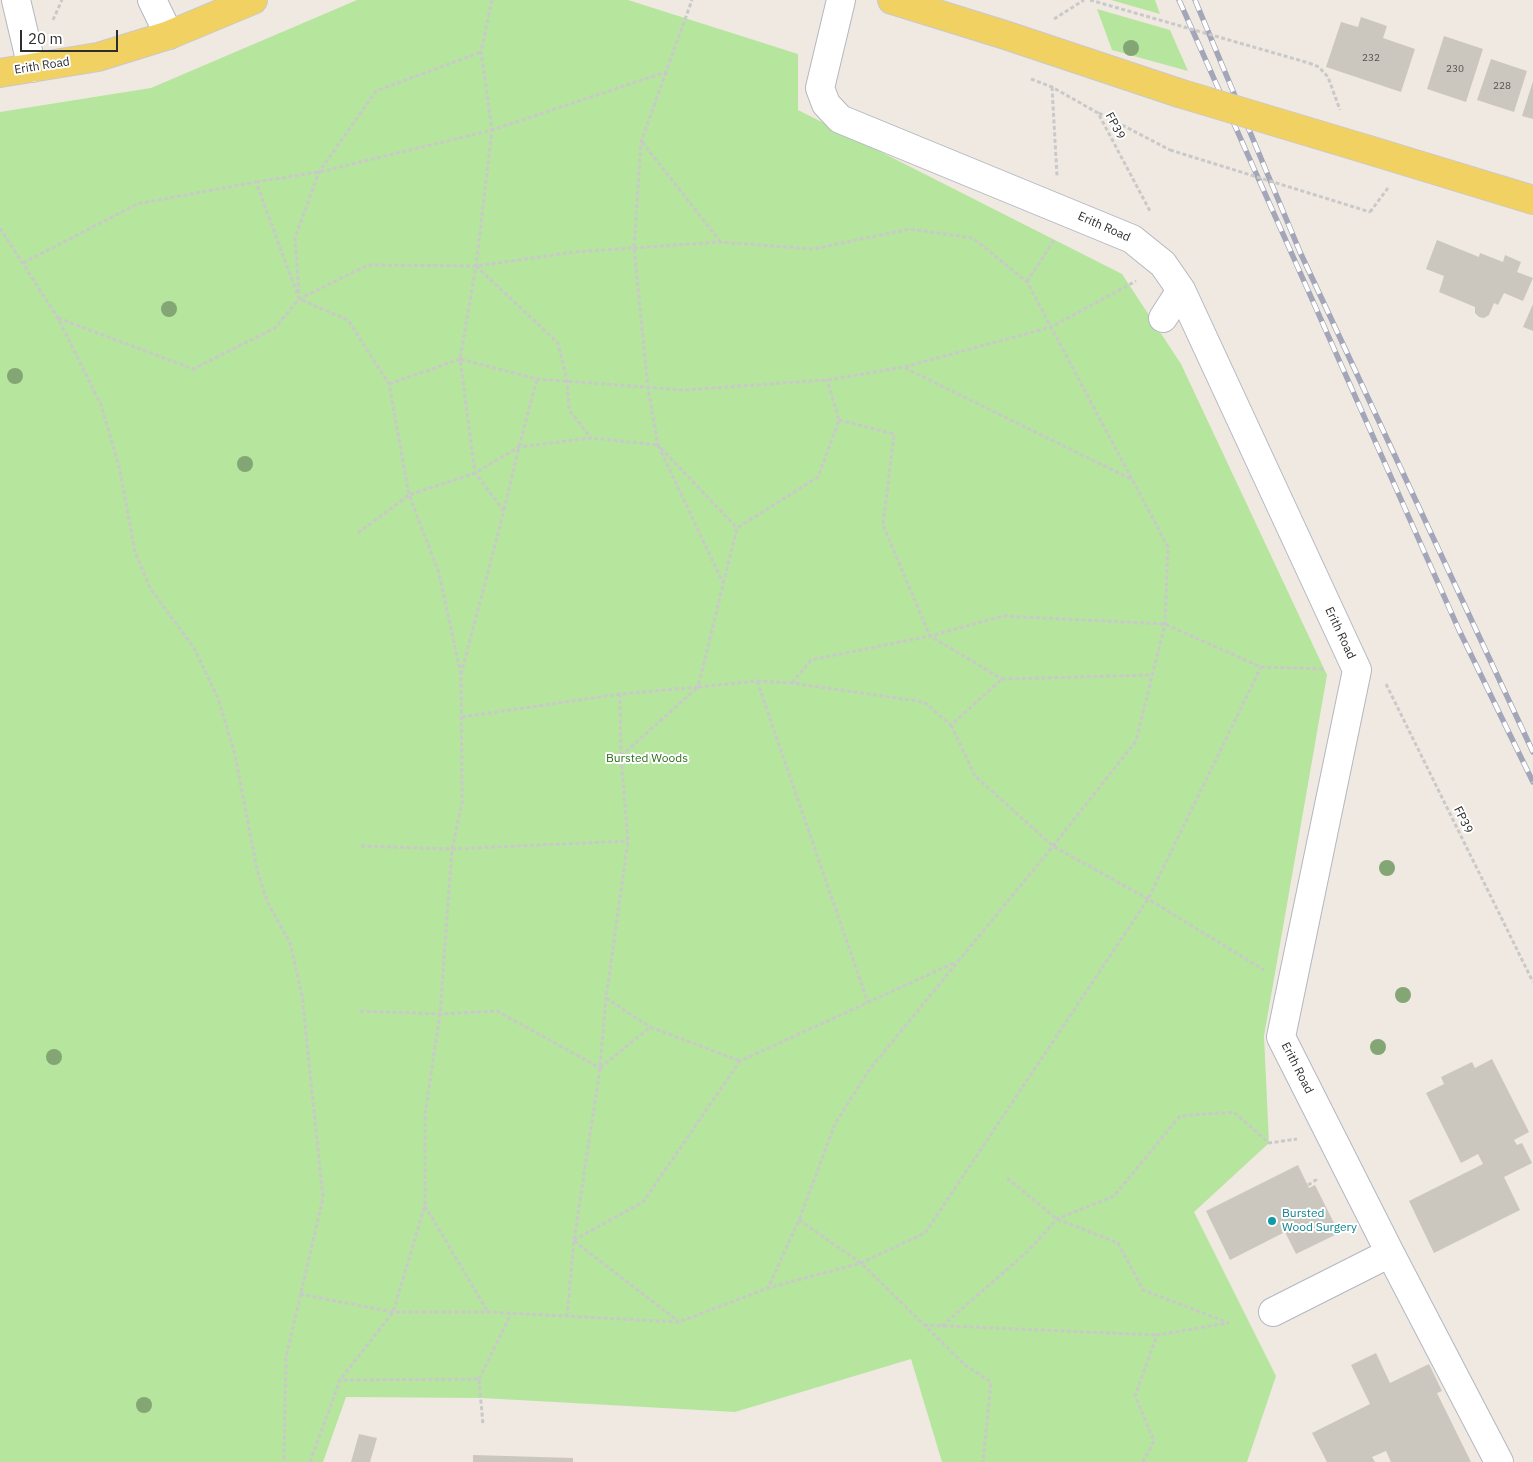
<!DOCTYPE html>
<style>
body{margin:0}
#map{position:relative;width:1533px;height:1462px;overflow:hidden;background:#efe9e1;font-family:"IBM Plex Sans",sans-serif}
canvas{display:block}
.scale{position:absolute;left:20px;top:30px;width:98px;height:22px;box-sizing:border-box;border:2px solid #2e2e2e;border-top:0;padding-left:6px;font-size:15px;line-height:18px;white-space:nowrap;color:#2e2e2e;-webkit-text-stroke:4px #fff;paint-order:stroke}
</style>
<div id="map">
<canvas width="1533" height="1462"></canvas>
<div class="scale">20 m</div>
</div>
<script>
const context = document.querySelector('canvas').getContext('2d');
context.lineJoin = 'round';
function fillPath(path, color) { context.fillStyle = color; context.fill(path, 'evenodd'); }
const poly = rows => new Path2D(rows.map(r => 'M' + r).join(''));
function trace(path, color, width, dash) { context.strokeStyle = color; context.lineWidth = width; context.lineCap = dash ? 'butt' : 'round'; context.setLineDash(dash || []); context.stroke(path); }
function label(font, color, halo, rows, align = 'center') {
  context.font = font + ' "IBM Plex Sans",sans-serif'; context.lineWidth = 4; context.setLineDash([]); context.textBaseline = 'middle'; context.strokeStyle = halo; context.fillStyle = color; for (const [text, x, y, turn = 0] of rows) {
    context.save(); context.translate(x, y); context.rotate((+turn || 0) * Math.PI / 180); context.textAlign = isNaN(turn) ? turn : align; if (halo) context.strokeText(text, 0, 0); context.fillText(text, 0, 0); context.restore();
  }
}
fillPath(poly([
 [357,0,628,0,798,54,798,110,1122,274,1181,364,1327,675,1264,1036,1269,1143,1194,1212,1276,1376,1247,1462,942,1462,911,1359,735,1412,482,1398,346,1397,323,1462,0,1462,0,112,151,88],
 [1111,0,1155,0,1160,14],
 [1097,9,1170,30,1188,71,1112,50]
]), '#b6e59e');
fillPath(poly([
 [1361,17,1387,26,1383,38,1415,49,1401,92,1326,67,1341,22,1358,27],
 [1444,36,1483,49,1466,102,1427,89],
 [1491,59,1527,71,1514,112,1477,100],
 [1533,81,1533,119,1522,116],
 [1437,240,1479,257,1480,253,1503,262,1505,255,1521,262,1517,272,1533,278,1523,301,1504,293,1498,305,1494,303,1489,315,1484,318,1479,317,1475,313,1475,307,1439,292,1444,276,1426,269],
 [1533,304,1533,331,1523,327],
 [1492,1059,1529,1132,1514,1140,1517,1145,1522,1143,1532,1163,1504,1177,1520,1210,1434,1253,1409,1201,1483,1164,1478,1154,1461,1163,1426,1093,1444,1084,1441,1077,1472,1062,1475,1068],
 [1298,1165,1309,1188,1315,1185,1339,1233,1296,1254,1285,1232,1230,1260,1206,1211],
 [1376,1353,1390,1383,1429,1364,1442,1391,1437,1393,1471,1462,1391,1462,1386,1451,1372,1457,1375,1462,1327,1462,1312,1433,1370,1404,1351,1365],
 [359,1434,377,1438,370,1462,351,1462],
 [473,1455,573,1458,573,1462,473,1462]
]), '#cbc7bf');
const minor = poly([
 [16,0,32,68],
 [152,0,169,35],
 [841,0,820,88,826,104,840,119,1132,239,1163,264,1181,290,1357,670,1281,1037,1390,1253,1499,1462],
 [1163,318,1181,290],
 [1273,1312,1390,1253]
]);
const major = poly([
 [892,0,1005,35,1179,93],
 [0,73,98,57,169,35,253,0],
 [1369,150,1533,200]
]);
trace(minor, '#b4b7c1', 30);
trace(major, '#c9c9c9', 30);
trace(poly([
 [492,0,481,52,492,130,476,266,460,359,537,379,684,390,827,380,904,367,1051,327,1136,281],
 [1054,19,1084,0],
 [53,20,62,0],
 [1309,63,1319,67,1328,77,1340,110],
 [666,72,641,142,634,248,648,388,658,445,737,528],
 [1031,79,1052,87,1098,113,1151,213],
 [1052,87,1057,176],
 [1099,113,1170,150],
 [642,142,720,241],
 [256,182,319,172,492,130,666,72,692,0],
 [1370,212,1388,188],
 [0,228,58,318,101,405,119,466,135,552,150,588,194,648,218,698,235,755,257,870,267,901,290,943,302,995,323,1198,286,1357,284,1462],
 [23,263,137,204,256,182,299,299,348,320,389,384,409,495,439,573,461,675,462,803,452,849,440,1014,425,1114,425,1205,393,1312,340,1380],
 [476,266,558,343,567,381,569,410,591,438],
 [1027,282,1054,240],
 [299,293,295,238,319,172,376,91,481,52],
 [58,318,193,369,275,328,299,299,368,265,476,266,574,252,720,242,813,249,910,229,973,238,1027,282,1168,547,1165,624,1136,741,1053,846,869,1070,835,1124,799,1220,768,1288],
 [905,368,1133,480],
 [389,384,460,359,475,473,504,511,461,674],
 [839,420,894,434,883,525,930,636,1002,679],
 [504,510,519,447,537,379],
 [358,533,409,495,475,473,519,447,591,438,658,445,723,583],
 [757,681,868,1003],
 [792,683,811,660,930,636,1003,616,1165,624,1261,667,1324,669],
 [1386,684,1533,982],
 [462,717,620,694,698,687,737,528,818,477,839,420,827,380],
 [951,725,975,776,1053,846,1148,899,1264,970],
 [621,756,698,687,757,681,792,683,924,702,951,725,1002,679,1152,675],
 [361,846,452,849,628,841],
 [606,998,650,1027],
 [360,1011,440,1014,497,1011,600,1068],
 [600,1068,650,1027,740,1061],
 [1007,1178,1057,1219,1118,1243,1143,1290,1229,1323],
 [1308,1185,1316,1180,1317,1182],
 [425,1206,488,1312],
 [799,1220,861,1263,965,1365,991,1382,983,1462],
 [574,1240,643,1202,740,1061,956,962],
 [574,1241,678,1321],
 [300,1294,393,1312,489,1312,679,1322,768,1288,861,1263,925,1233,1148,899,1261,667],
 [567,1317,574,1240,600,1068,606,998,628,841,621,756,620,694],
 [924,1325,1157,1335],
 [942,1326,1027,1252,1057,1219,1114,1196,1180,1116,1234,1112,1269,1143,1297,1139],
 [479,1379,511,1314],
 [310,1462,340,1380,479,1379,483,1425],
 [1143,1462,1154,1441,1135,1396,1157,1335,1228,1323]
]), '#c9c9c9', 3, [4, 2.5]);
trace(minor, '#fff', 28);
trace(major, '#f2d163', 28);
const rail = poly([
 [1179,0,1459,630,1533,782],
 [1195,0,1300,252,1533,752]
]);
trace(rail, '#a3a6b8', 5.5);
trace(rail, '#fff', 4, [11]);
const majorBridge = poly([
 [1179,93,1369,150]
]);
trace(majorBridge, '#c9c9c9', 30, []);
trace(poly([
 [1090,0,1309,63],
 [1170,150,1370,212]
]), '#c9c9c9', 3, [4, 2.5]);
trace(majorBridge, '#f2d163', 28);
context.fillStyle = '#84a574';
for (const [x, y] of [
 [1131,48],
 [169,309],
 [15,376],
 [245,464],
 [1387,868],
 [1403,995],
 [1378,1047],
 [54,1057],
 [144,1405]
]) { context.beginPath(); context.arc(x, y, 8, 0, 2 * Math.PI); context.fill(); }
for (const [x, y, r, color] of [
 [1272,1221,5,"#0f9aa8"]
]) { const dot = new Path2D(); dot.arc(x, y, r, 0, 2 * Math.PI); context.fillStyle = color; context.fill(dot); trace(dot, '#fff', 2); }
label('10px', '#555452', null, [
 ["232",1371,58],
 ["230",1455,69],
 ["228",1502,86]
]);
label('12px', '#2e2e2e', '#fff', [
 ["Erith Road",42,66,-9],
 ["FP39",1115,126,62],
 ["Erith Road",1104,227,24],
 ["Erith Road",1340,633,65],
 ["FP39",1463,820,64],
 ["Erith Road",1297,1068,63]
]);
label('12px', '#2c6e1b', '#fff', [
 ["Bursted Woods",647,759]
]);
label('12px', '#0d838f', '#fff', [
 ["Bursted",1282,1214],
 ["Wood Surgery",1282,1228]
], 'left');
</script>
